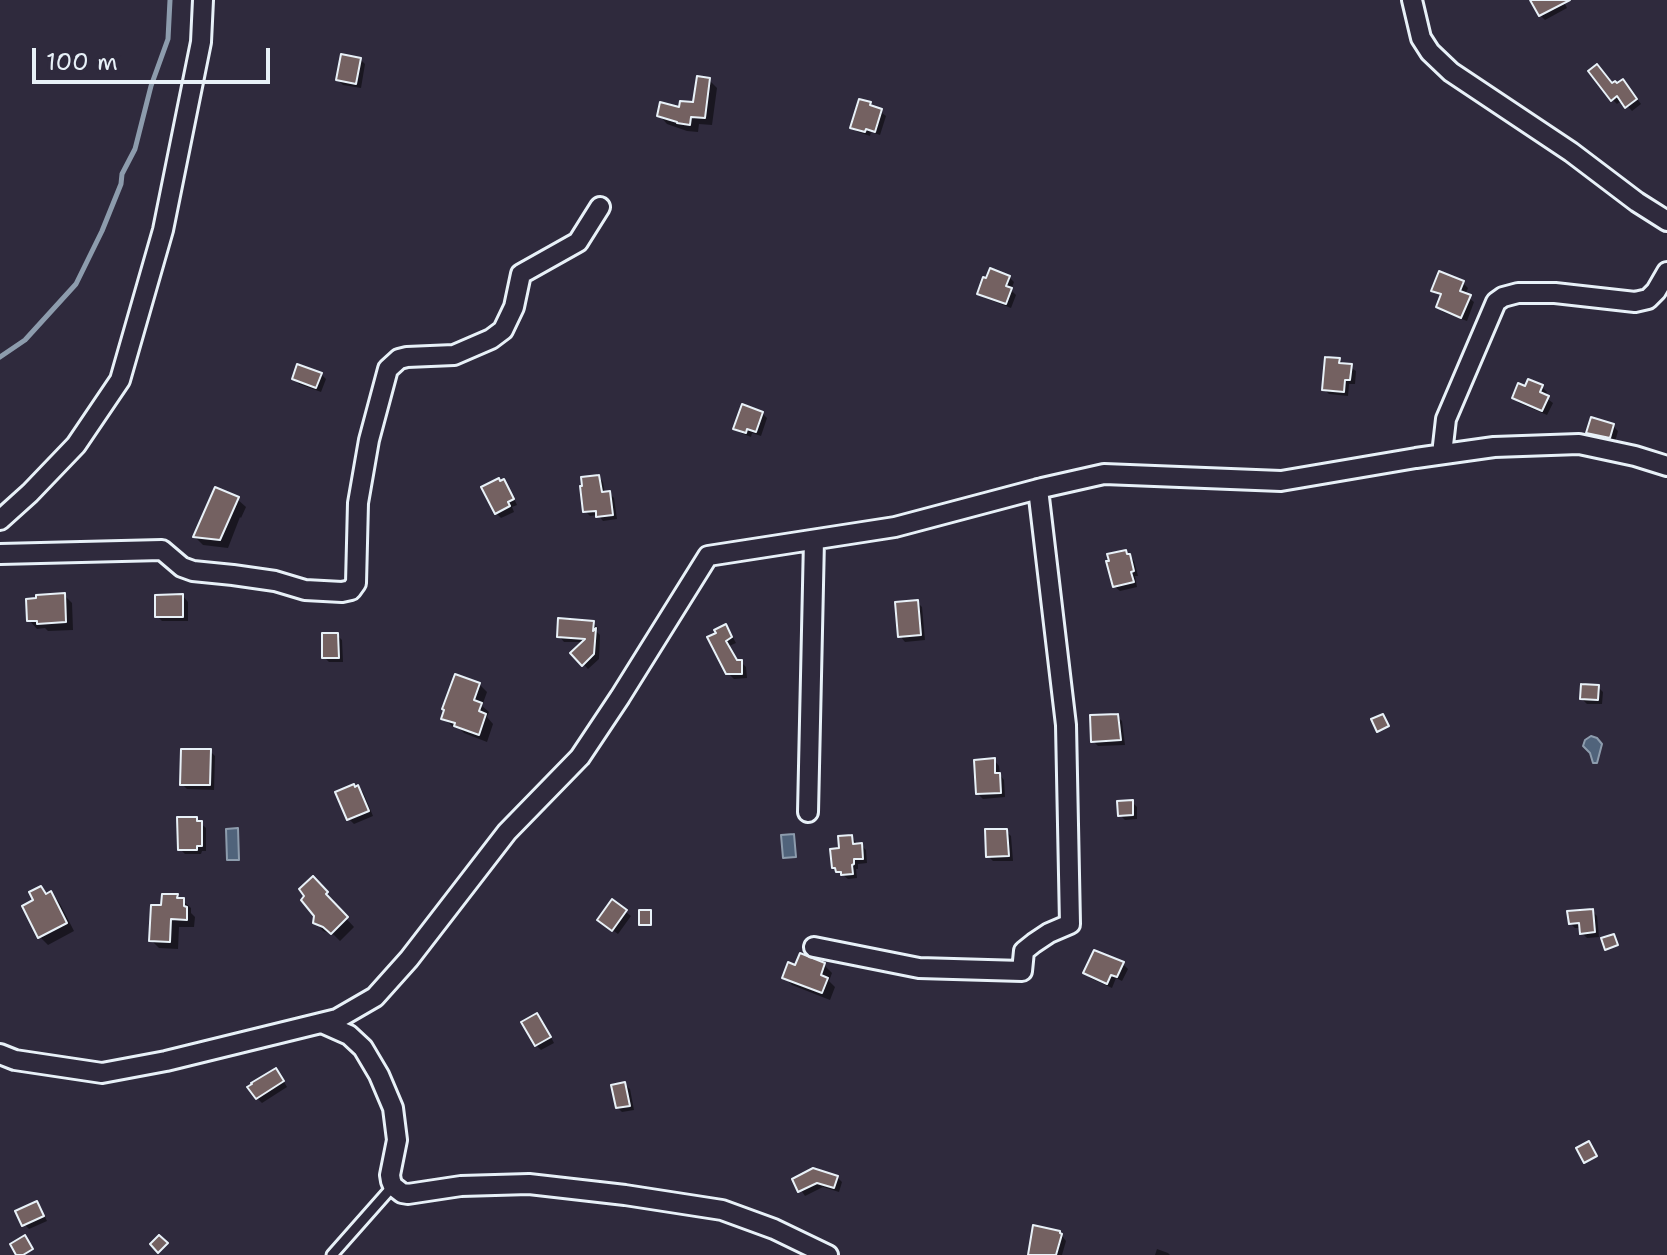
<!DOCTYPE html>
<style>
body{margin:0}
#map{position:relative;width:1667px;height:1255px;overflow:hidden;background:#2f2a3d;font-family:"Shantell Sans",sans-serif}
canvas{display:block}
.scale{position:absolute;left:32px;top:48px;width:238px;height:36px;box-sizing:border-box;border:4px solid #e8f1f8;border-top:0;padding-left:10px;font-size:24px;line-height:28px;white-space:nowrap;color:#e8f1f8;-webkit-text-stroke:6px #2f2a3d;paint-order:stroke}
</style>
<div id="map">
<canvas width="1667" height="1255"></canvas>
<div class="scale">100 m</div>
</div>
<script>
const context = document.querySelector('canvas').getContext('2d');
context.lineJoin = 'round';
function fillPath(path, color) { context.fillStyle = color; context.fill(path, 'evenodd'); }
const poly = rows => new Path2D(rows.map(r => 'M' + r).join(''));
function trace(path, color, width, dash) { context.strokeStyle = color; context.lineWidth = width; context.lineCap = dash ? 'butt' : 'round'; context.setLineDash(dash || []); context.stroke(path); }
const water = poly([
 [1591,736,1597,738,1602,744,1597,763,1593,763,1590,753,1583,746,1585,740,1591,736],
 [238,828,239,860,227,860,226,829,238,828],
 [794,834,796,857,783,858,781,835,794,834]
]);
fillPath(water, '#50637b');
trace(water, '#8d9cad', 2);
fillPath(poly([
 [1532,0,1563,0,1567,8,1545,20,1540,15],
 [360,59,365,64,361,88,343,85,338,80],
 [709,80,717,88,712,125,699,124,698,132,687,131,667,124,659,115,695,105],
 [1613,85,1627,86,1641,104,1632,111,1622,100,1617,104,1612,99],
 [870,104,886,116,880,135,871,132,870,136,858,132,852,127],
 [1009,277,1014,282,1011,290,1016,295,1011,308,985,298,980,293],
 [1463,283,1468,288,1465,295,1474,302,1467,321,1443,312,1438,307,1442,297,1433,290],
 [1339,360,1356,371,1355,384,1349,384,1348,396,1329,394,1324,389],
 [321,374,326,379,321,392,299,384,294,379],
 [1529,382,1542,387,1547,392,1545,397,1553,403,1547,415,1519,403,1514,398,1526,389],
 [762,413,767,418,761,436,752,433,751,437,741,433,736,428],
 [1613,426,1618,431,1615,442,1594,438,1589,433],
 [598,477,603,482,605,494,609,493,614,498,617,519,603,521,598,515,590,516,585,511],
 [503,481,508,486,517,505,512,507,514,512,501,518,496,513,501,483],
 [237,499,246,507,241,518,240,517,228,548,203,545,195,537],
 [1126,552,1134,561,1138,576,1135,576,1137,587,1120,591,1114,586],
 [64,595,72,603,73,630,48,631,45,628,37,629,29,620],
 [183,596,188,602,188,621,162,621,157,616],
 [917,602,922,607,925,640,905,642,900,636],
 [593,623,598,628,597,632,600,635,599,659,588,669,573,653,584,642,564,642,559,636],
 [725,627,730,632,736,643,729,646,739,662,741,662,746,667,747,678,734,679,728,673,710,638],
 [337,635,342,640,343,662,329,662,324,657],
 [479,684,487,692,482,706,489,712,487,717,493,724,487,742,464,733,460,729,452,726,444,718],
 [1598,687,1603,692,1602,704,1587,704,1582,699],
 [1117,716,1122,721,1125,745,1098,746,1093,741],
 [210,751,215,756,214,790,187,789,182,784],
 [994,760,999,766,1000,775,1004,780,1005,797,983,799,978,794],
 [358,788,363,792,373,816,354,824,349,819,355,789],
 [1132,802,1137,807,1137,819,1125,820,1120,815],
 [196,819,206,828,206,851,202,851,201,854,185,854,180,849],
 [1006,831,1011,836,1013,861,993,861,988,856],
 [851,837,856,842,856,846,861,845,866,850,867,863,858,864,858,869,856,869,857,878,848,879,833,867,841,850],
 [312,878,334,901,332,903,354,927,340,941,334,935,323,931,315,922],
 [41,888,48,895,51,894,59,902,74,931,48,945,40,937,35,901],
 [177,896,191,908,191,913,195,917,194,927,179,927,178,949,159,948,151,940,163,907],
 [613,902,631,916,618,934,604,924],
 [1592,911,1597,916,1599,937,1587,938,1582,933,1581,928,1575,928,1570,923],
 [1123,964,1128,969,1122,981,1116,978,1112,988,1090,978,1085,973],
 [824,965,832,973,829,981,835,987,830,1000,792,985,784,977,796,968],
 [537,1015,542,1020,554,1043,541,1050,536,1045],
 [280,1075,287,1087,262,1103,257,1098],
 [624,1084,630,1089,634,1110,622,1112,617,1107],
 [837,1177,842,1182,839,1192,823,1187,805,1196,794,1180],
 [36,1204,41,1209,47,1221,29,1229,24,1224],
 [1059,1232,1066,1241,1062,1255,1030,1255],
 [1157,1249,1168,1253,1170,1255,1155,1255]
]), '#0007');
trace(poly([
 [0,357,25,340,76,284,102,231,121,184,122,174,135,149,151,86,168,39,170,0]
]), '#8d9cad', 5);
const building = poly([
 [1530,0,1570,0,1539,16,1530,0],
 [341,54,361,58,356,84,336,80,341,54],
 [1597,64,1612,83,1615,81,1617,83,1623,79,1637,99,1625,108,1617,96,1611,101,1588,71,1597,64],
 [697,76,710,78,705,118,691,117,690,125,677,123,677,122,657,116,660,102,679,107,680,101,693,102,697,76],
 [859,99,871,102,870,105,882,109,875,132,866,129,865,132,850,128,859,99],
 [990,268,1010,276,1006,286,1012,288,1006,304,977,294,983,277,986,278,990,268],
 [1439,271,1464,281,1460,291,1471,295,1461,318,1436,307,1441,294,1431,291,1439,271],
 [1325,357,1340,358,1339,363,1352,364,1350,380,1345,380,1344,392,1322,390,1325,357],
 [297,364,322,373,316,388,292,379,297,364],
 [1528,379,1543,385,1540,392,1549,396,1542,411,1512,398,1518,383,1525,386,1528,379],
 [742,404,763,412,756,432,747,429,746,433,733,429,742,404],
 [1591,417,1614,424,1610,438,1586,433,1591,417],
 [599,475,602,492,610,491,613,515,596,517,596,511,583,512,580,486,582,486,581,477,599,475],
 [499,478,500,481,504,479,514,499,508,502,510,506,495,514,481,487,499,478],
 [215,487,239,497,220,540,193,537,215,487],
 [1126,550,1127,554,1130,554,1134,571,1131,572,1134,582,1113,587,1106,561,1109,561,1107,554,1126,550],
 [65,593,66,622,37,624,37,621,27,621,26,599,36,598,36,595,65,593],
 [183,594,183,617,155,617,155,595,183,594],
 [918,600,921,635,898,637,895,602,918,600],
 [558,618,594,621,593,631,596,628,594,654,582,666,570,653,585,639,557,637,558,618],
 [726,624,732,637,726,641,737,660,742,660,742,674,726,674,707,637,716,633,714,630,726,624],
 [322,633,338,633,339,658,322,658,322,633],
 [455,674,480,683,474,700,482,703,479,711,486,714,479,735,454,726,455,723,441,719,444,710,442,709,455,674],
 [1581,684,1599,685,1598,700,1580,699,1581,684],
 [1118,714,1121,740,1091,742,1090,715,1118,714],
 [1383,714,1389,726,1377,732,1371,719,1383,714],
 [181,749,211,749,210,785,180,785,181,749],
 [995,758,995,773,1000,773,1001,793,976,794,974,760,995,758],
 [354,784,355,787,358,785,369,811,347,820,335,792,354,784],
 [1133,800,1133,815,1118,816,1117,801,1133,800],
 [177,817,197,817,197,821,202,821,202,846,197,846,197,850,178,850,177,817],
 [985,829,1007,829,1009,856,986,857,985,829],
 [852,835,853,844,862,843,863,859,854,859,854,864,852,865,853,874,841,875,841,872,836,872,835,868,832,868,830,849,839,848,838,836,852,835],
 [313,876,328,892,326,894,348,917,331,934,323,927,313,923,314,916,301,900,304,896,299,889,313,876],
 [41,886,46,894,51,891,67,923,38,938,22,906,33,900,29,892,41,886],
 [162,894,178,894,177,898,184,898,184,906,187,907,187,920,171,919,170,942,149,941,151,905,161,905,162,894],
 [612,899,627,910,612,931,597,920,612,899],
 [1593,909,1595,932,1580,934,1579,923,1569,924,1567,911,1593,909],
 [639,910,651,910,651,925,639,925,639,910],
 [1614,934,1618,945,1605,950,1601,938,1614,934],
 [1094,950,1124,962,1117,977,1111,975,1107,984,1083,973,1094,950],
 [800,953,825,963,821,975,828,978,822,993,782,978,788,962,795,965,800,953],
 [537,1013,551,1037,535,1046,521,1022,537,1013],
 [276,1068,284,1081,256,1099,247,1087,252,1084,251,1083,276,1068],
 [625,1082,630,1106,616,1108,611,1085,625,1082],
 [1589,1141,1597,1156,1584,1163,1576,1148,1589,1141],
 [813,1168,838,1176,834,1188,817,1183,798,1192,792,1179,813,1168],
 [37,1201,44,1216,22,1226,15,1211,37,1201],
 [1033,1225,1060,1231,1060,1233,1062,1234,1056,1255,1028,1255,1033,1225],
 [25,1235,33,1249,23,1255,16,1255,10,1244,25,1235],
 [159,1235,168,1243,158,1253,150,1244,159,1235]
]);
fillPath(building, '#746161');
trace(building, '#e8f1f8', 2);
const service = poly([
 [332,1255,393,1186]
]);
const minor = poly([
 [1412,0,1421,38,1430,52,1451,72,1571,152,1637,202,1667,221],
 [1442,454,1446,419,1496,302,1503,297,1518,293,1555,293,1635,302,1648,299,1656,291,1667,272],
 [0,520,30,493,76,445,120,380,163,230,201,42,203,0],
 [0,554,162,550,182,567,193,571,233,575,275,581,305,590,342,592,351,590,356,583,358,503,369,440,388,369,399,359,407,357,454,355,491,339,503,330,514,307,521,274,578,242,600,207],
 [808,812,814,540],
 [814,947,919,968,1022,971,1024,951,1034,943,1049,933,1070,924,1066,725,1038,489],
 [322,1023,349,1035,363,1048,379,1075,393,1108,397,1140,390,1175,391,1181,393,1186,402,1193,408,1194,461,1186,529,1184,625,1195,722,1210,774,1229,828,1255],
 [0,1054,15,1060,102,1073,166,1061,337,1019,375,997,409,959,507,832,580,757,620,697,708,556,895,527,1042,488,1104,474,1281,481,1416,458,1494,447,1579,444,1635,456,1667,466]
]);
trace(service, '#e8f1f8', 15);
trace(minor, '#e8f1f8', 24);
trace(service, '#2f2a3d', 9);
trace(minor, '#2f2a3d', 18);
</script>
